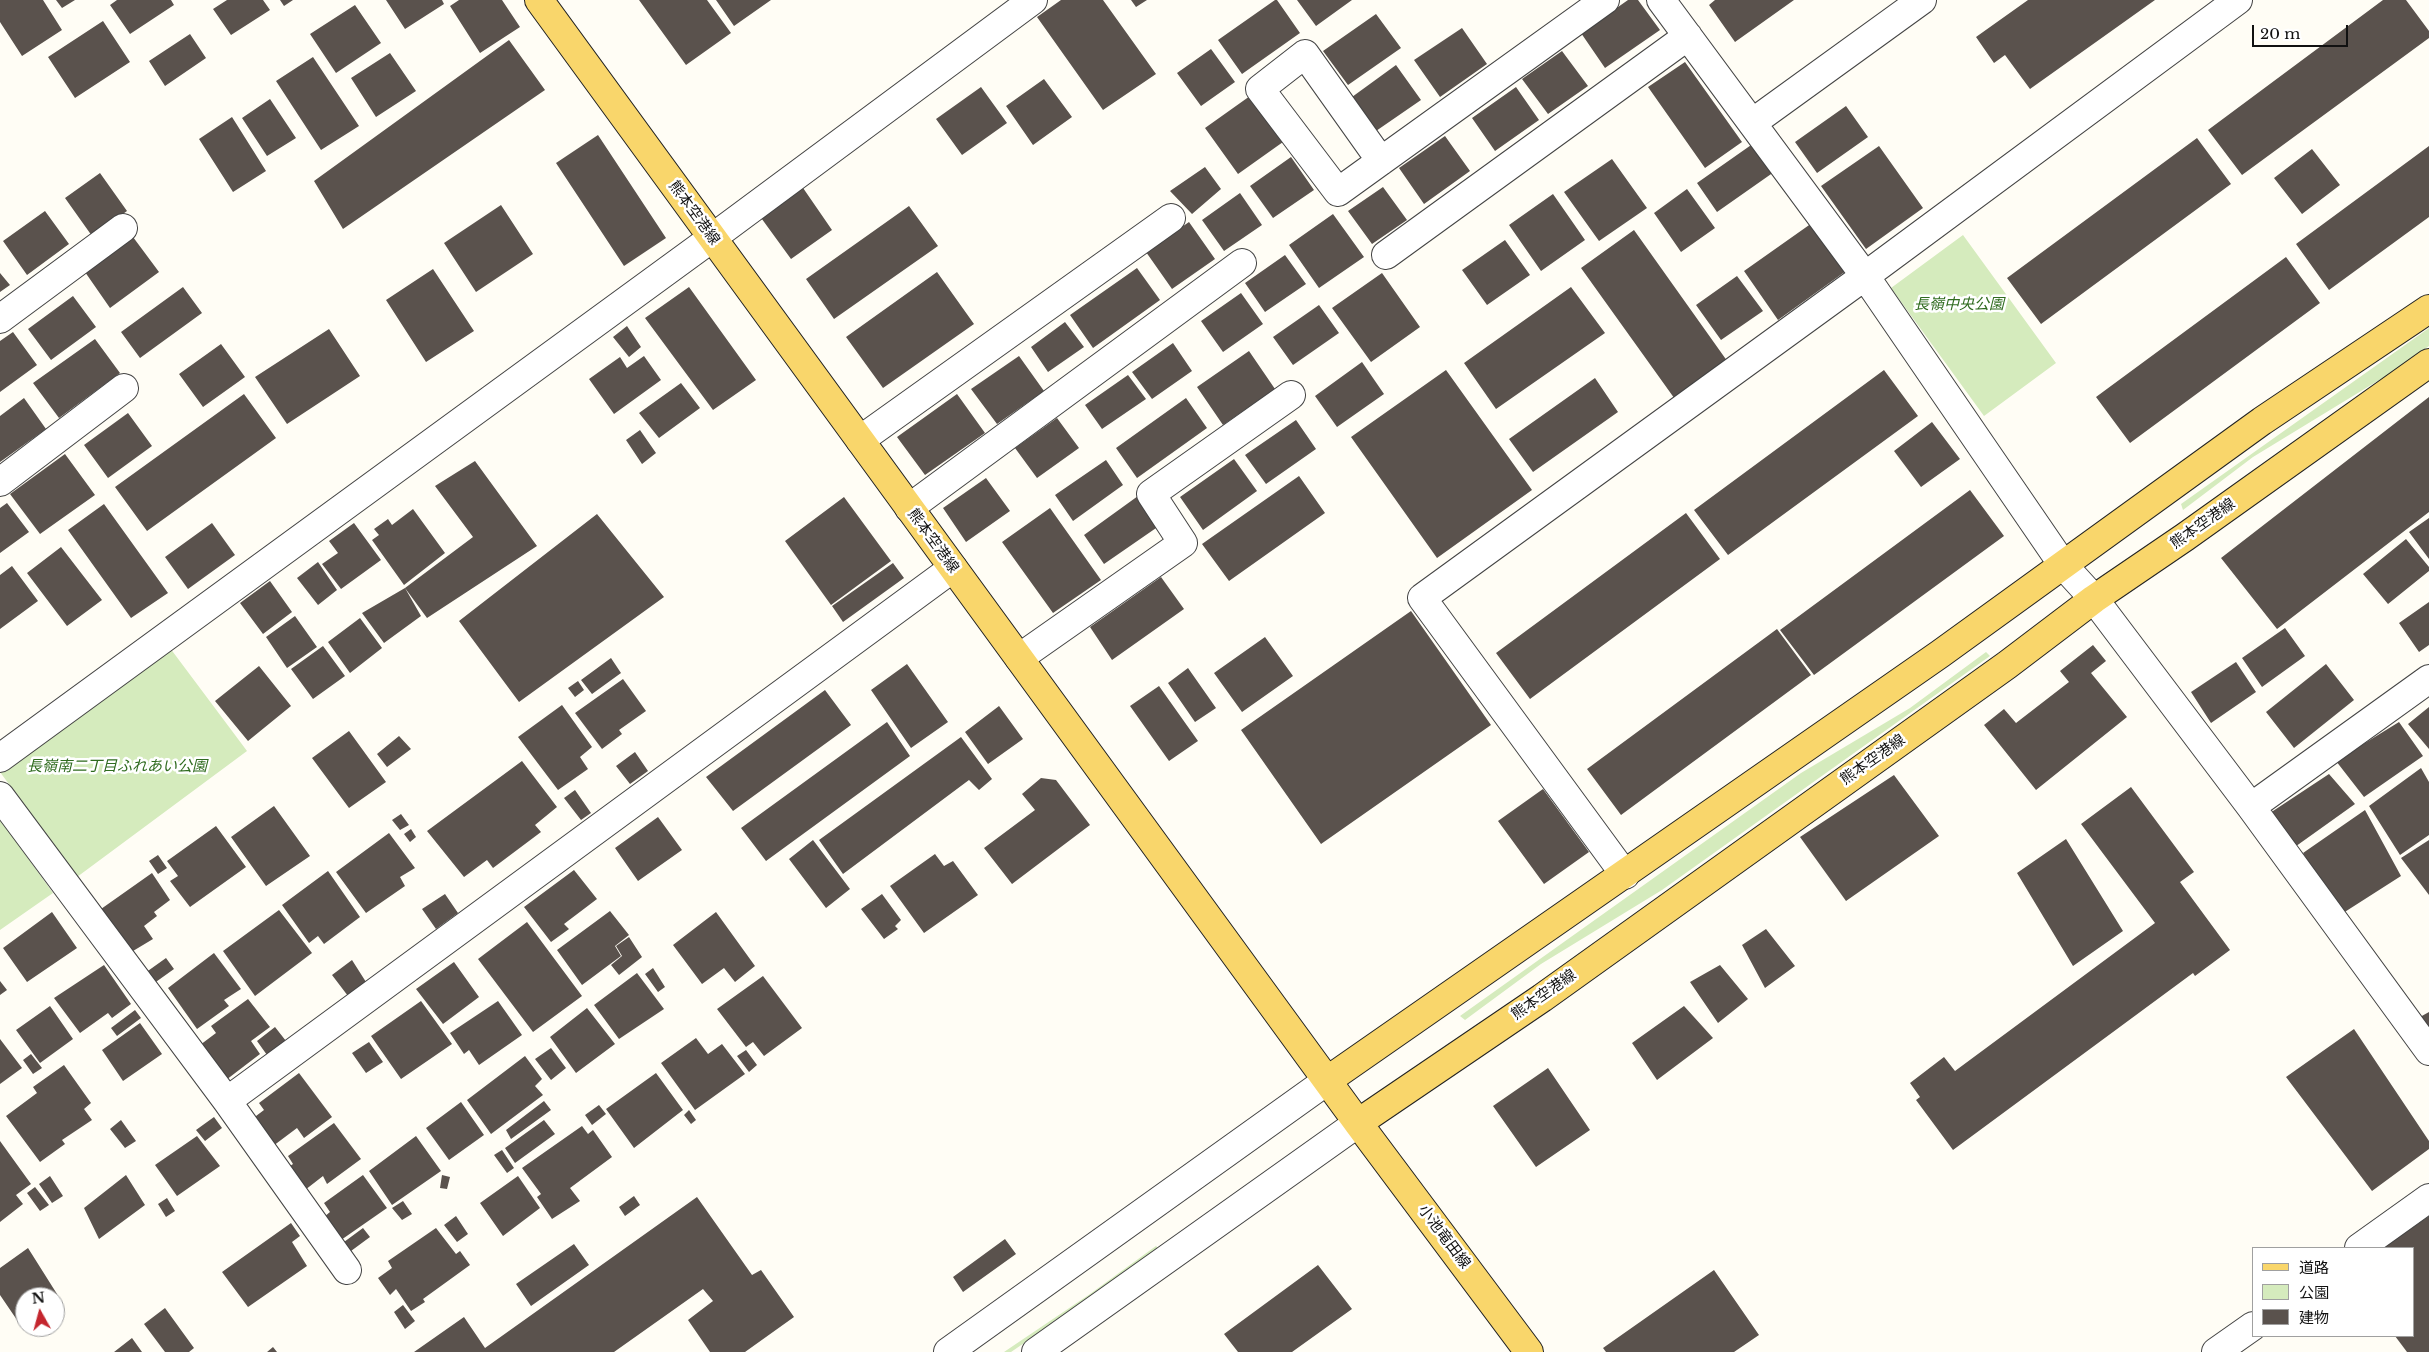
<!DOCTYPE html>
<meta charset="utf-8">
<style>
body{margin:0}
#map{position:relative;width:2429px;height:1352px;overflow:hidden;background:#fffdf5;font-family:"Libre Baskerville","Noto Sans JP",serif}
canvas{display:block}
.legend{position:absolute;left:2252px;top:1247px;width:162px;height:90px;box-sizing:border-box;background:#fff;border:1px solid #a0a0a0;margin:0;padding:6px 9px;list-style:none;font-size:15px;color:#111}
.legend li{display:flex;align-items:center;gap:10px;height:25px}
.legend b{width:25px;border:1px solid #a0a0a0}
.north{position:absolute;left:15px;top:1287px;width:50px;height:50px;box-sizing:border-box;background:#fff;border:1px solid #a0a0a0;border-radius:50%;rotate:353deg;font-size:14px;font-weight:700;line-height:20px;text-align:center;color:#111}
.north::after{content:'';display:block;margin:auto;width:18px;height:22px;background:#c4262e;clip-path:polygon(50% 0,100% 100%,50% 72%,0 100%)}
.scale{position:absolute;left:2252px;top:25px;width:96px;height:22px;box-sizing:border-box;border:2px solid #111;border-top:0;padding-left:6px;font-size:15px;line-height:18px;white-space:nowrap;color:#111;-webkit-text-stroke:4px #fff;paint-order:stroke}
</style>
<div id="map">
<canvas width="2429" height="1352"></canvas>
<ul class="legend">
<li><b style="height:6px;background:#f9d66b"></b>道路</li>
<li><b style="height:14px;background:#d5ebbd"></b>公園</li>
<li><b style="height:14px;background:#5a524d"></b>建物</li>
</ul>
<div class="north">N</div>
<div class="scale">20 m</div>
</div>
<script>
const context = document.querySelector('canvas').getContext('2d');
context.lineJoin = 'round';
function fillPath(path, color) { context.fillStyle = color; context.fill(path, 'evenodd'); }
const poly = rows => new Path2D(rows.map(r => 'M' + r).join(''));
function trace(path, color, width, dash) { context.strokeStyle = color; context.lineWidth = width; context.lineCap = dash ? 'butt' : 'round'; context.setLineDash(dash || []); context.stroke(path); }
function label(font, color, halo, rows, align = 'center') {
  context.font = font + ' "Libre Baskerville","Noto Sans JP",serif'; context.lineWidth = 5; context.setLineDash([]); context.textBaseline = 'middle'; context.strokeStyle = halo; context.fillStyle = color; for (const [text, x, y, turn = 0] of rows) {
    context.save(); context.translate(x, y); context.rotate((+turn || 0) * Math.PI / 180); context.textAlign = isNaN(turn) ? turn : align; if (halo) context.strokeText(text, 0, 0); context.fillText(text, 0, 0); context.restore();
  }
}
fillPath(poly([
 [1963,235,2056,363,1984,416,1891,288],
 [2429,328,2429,346,2389,374,2253,457,2183,510,2181,504],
 [170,648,247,751,77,877,0,772],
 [1986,652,1990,656,1662,890,1541,964,1465,1020,1460,1016,1801,773,1910,708],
 [0,819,53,893,0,930],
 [1156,1246,1159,1249,1092,1297,1011,1352,1004,1352,1090,1294]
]), '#d5ebbd');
fillPath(poly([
 [0,0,43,0,62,30,22,56,0,22],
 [56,0,75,0,62,8],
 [117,0,171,0,174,5,130,34,110,5],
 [227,0,263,0,270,10,231,35,213,9],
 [280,0,293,0,284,6],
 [386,0,442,0,444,4,405,29],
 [459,0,502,0,520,27,480,53,450,6],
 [639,0,707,0,731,33,686,65],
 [716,0,771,0,734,26],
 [1061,0,1103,0,1156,74,1103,110,1037,17],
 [1131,0,1147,0,1136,7],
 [1275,0,1277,0,1300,33,1242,74,1218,40],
 [1297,0,1352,0,1316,26],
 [1628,0,1638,0,1660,30,1605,68,1581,33],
 [1715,0,1794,0,1735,42,1709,5],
 [2028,0,2155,0,2030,89,2005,55,1994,63,1976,37],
 [2383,0,2406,0,2429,31,2429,38,2242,175,2208,130],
 [355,5,381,43,336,73,310,34],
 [1376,14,1401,48,1348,85,1323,51],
 [103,21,130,62,75,98,48,57],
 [1462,28,1487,64,1440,97,1414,60],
 [190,34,206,58,165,86,149,61],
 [509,40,545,90,343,229,314,181],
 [1211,49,1235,82,1201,106,1177,73],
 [1562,51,1588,86,1548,114,1522,79],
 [390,53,416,91,376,117,351,78],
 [313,57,359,126,321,150,276,81],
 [1685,62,1742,142,1705,168,1648,87],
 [1396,65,1421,100,1376,131,1352,97],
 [1044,79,1072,117,1033,145,1006,106],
 [981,87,1007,123,962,155,936,119],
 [1516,87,1539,120,1495,151,1472,118],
 [1250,96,1283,142,1238,174,1205,128],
 [270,99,296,138,267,156,242,118],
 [1846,106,1868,137,1817,173,1795,142],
 [232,117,266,171,233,192,199,139],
 [598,135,666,238,624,266,556,163],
 [1445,136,1470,171,1424,204,1399,168],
 [2197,138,2231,184,2041,324,2007,278],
 [1754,143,1774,172,1717,212,1697,183],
 [1879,146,1923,208,1866,249,1821,186],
 [2429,146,2429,217,2329,290,2296,244],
 [2312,149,2340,185,2302,214,2274,178],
 [1291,157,1314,190,1273,218,1250,186],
 [1612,159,1647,208,1599,241,1564,192],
 [1205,167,1221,189,1192,214,1170,191],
 [100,173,127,211,92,236,65,198],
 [801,185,832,230,791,259,759,215],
 [1383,187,1407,220,1372,244,1348,211],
 [1687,189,1715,228,1681,252,1654,213],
 [1240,193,1262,225,1224,251,1202,220],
 [1553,194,1585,240,1541,271,1509,225],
 [501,205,533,254,476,292,444,243],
 [909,206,938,246,834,319,806,279],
 [45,211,69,244,27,275,3,241],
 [1333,214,1364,257,1319,288,1289,245],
 [1189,222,1215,259,1172,289,1146,252],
 [1812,223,1846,271,1778,320,1744,271],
 [1634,230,1730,365,1677,402,1581,268],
 [133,237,159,272,110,308,85,272],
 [1505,240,1530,275,1487,305,1462,270],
 [1285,255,1306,284,1265,312,1245,283],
 [2286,257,2320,303,2130,443,2096,397],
 [1137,268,1160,300,1093,348,1070,315],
 [433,269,474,331,426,362,386,300],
 [937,272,974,324,883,388,846,337],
 [0,273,10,285,0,292],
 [1382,273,1420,327,1371,362,1332,308],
 [1737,276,1763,311,1721,340,1696,305],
 [183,287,202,313,140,358,121,332],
 [689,287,756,380,713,410,645,318],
 [1571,287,1605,333,1496,409,1464,363],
 [1241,293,1263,324,1223,352,1201,321],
 [73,296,96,327,51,360,28,329],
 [1319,305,1339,333,1293,365,1273,337],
 [1065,322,1084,347,1048,372,1031,347],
 [627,326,641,347,629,357,613,337],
 [329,329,360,376,287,424,255,377],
 [13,332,37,365,0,392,0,341],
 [95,339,120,373,59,418,33,383],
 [1173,343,1192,371,1152,399,1132,372],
 [221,344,245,377,203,407,179,374],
 [1249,351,1275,389,1223,425,1197,387],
 [644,356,661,380,614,414,589,379,620,357,627,368],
 [1019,356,1044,391,997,424,971,389],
 [1362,362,1384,394,1337,427,1315,396],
 [1446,370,1532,490,1437,558,1351,437],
 [1884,370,1918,416,1728,555,1694,510],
 [1128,375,1146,399,1102,429,1085,405],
 [1595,378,1618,412,1533,472,1509,439],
 [681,383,700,408,659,438,639,413],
 [244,394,276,438,147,531,115,487],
 [957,394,985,433,925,475,897,437],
 [2429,397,2429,512,2277,629,2221,558],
 [24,398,46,429,0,462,0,416],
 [1186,398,1207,428,1137,478,1116,448],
 [128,413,152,446,108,478,84,445],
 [1057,418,1079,448,1037,478,1015,448],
 [1296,420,1316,449,1266,484,1245,455],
 [1932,422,1960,459,1921,487,1894,451],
 [640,430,656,453,642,464,626,440],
 [65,454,95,495,40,534,10,494],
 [1234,459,1257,491,1203,530,1180,497],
 [1106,460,1123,485,1073,521,1055,495],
 [475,461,537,546,427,618,405,588,473,537,435,486],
 [1299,476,1325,513,1229,581,1202,544],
 [986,478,1010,511,966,542,943,508],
 [1970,490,2004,536,1814,675,1780,630],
 [1138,496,1159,526,1104,564,1084,535],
 [844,497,891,561,831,605,785,541],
 [7,503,29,532,0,553,0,508],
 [104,504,168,593,131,618,68,530],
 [1050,508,1101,580,1053,613,1002,542],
 [413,509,445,553,404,585,372,540,379,535,374,529,388,519,392,525],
 [1686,513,1720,559,1530,699,1496,653],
 [597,514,664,597,519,702,459,621],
 [2429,518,2429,559,2409,532],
 [212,523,235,555,188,589,165,557],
 [354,523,381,560,341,589,322,564,338,553,329,541],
 [2406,539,2429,567,2429,571,2388,604,2363,574],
 [61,547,102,600,67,626,27,573],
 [318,562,337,590,318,605,297,578],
 [893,563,904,578,843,622,832,606],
 [12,566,38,601,0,629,0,575],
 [1161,577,1184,609,1112,660,1090,627],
 [270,581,292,612,263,634,240,603],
 [405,588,421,616,384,643,362,613],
 [2429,602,2429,645,2419,652,2399,623],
 [1411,611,1491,725,1321,844,1241,730],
 [295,616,317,647,287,668,266,637],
 [360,618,382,648,350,673,328,642],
 [2285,628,2305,656,2262,687,2242,658],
 [1777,629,1811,675,1621,815,1587,769],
 [1265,637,1293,676,1242,712,1214,673],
 [2093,645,2106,661,2091,673,2127,717,2036,790,1984,725,2004,709,2016,723,2069,682,2060,671],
 [323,646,345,676,313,699,291,669],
 [611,658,621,673,592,694,581,680],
 [2236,662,2256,692,2211,723,2191,692],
 [907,664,948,722,911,748,871,690],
 [2326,664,2354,700,2294,748,2266,712],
 [259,666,291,706,248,741,215,701],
 [1188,668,1216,708,1195,722,1168,683],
 [623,679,646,711,619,730,622,734,602,749,575,713],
 [578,681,584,690,575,697,568,688],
 [1159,686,1198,741,1169,761,1130,706],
 [825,690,851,725,733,811,706,777],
 [562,705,592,747,580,757,588,769,558,790,518,737],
 [999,706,1023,739,988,764,965,732],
 [2429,707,2429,749,2408,724],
 [887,722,910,756,766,861,741,828],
 [2399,722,2423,756,2364,797,2336,761],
 [349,731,386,782,349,808,312,758],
 [399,736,411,749,387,767,377,754],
 [961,737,992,779,979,790,969,780,843,874,819,840],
 [635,752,648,771,630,784,616,766],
 [522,761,557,807,535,825,541,832,493,868,487,860,464,877,427,831],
 [2421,768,2429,782,2429,835,2400,855,2369,806],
 [2329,774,2355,804,2292,849,2270,813],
 [1894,775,1939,836,1846,901,1800,837],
 [1041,778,1056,780,1090,825,1012,884,984,848,1035,810,1022,794],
 [2131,787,2194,872,2180,882,2230,950,2195,976,2193,973,1953,1150,1916,1100,1920,1097,1910,1083,1944,1057,1955,1071,2155,923,2081,824],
 [1543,789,1589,852,1544,884,1498,821],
 [575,790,591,813,581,820,564,798],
 [274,806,310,856,266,886,231,837],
 [2365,810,2401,876,2340,915,2303,853],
 [401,814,409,825,400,830,392,820],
 [658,817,682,850,638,881,615,848],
 [216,826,246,867,190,907,170,881,178,876,167,861],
 [411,829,416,837,410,842,404,834],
 [389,833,415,868,400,877,405,886,366,913,336,872],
 [2066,839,2123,931,2073,966,2017,873],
 [813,840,850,889,826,908,789,859],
 [2429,840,2429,895,2401,858],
 [935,854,944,866,953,861,978,895,924,933,890,886],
 [158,855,167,868,158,874,149,861],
 [574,870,597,899,564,924,569,929,551,942,524,907],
 [328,871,360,917,324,944,318,936,309,943,282,905],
 [152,873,170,900,154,912,157,916,144,926,153,939,133,951,101,909],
 [445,894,458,913,436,929,422,909],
 [882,894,901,920,895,926,898,929,884,939,861,909],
 [279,910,312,953,255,996,223,951],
 [610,911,629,935,615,946,621,956,582,985,557,950],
 [52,912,77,948,27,982,3,948],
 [716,912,755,966,735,982,724,968,702,984,673,945],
 [527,922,582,996,533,1032,478,959],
 [1766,929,1795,966,1765,988,1742,945],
 [629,937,642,957,619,975,611,965,622,956,616,946],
 [214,953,241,989,224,1000,229,1006,197,1029,168,988],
 [166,958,174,969,153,984,145,973],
 [352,960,366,982,348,996,332,975],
 [454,962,479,997,443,1024,416,989],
 [104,965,131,1004,112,1018,108,1013,80,1033,54,998],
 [1720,965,1748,999,1718,1023,1690,982],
 [653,968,665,987,658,992,645,974],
 [637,973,664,1009,619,1039,594,1005],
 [763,976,802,1028,764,1056,753,1042,746,1047,717,1009],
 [0,981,7,990,0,995],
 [248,999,270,1027,251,1041,260,1054,226,1080,200,1045,216,1033,211,1026],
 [421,1001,452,1044,401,1079,371,1036],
 [498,1001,522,1035,479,1065,469,1050,464,1054,450,1033],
 [50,1006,73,1039,40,1063,16,1030],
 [1684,1006,1713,1038,1657,1080,1632,1043],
 [587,1008,615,1044,576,1073,550,1037],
 [135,1010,141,1018,117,1036,111,1028],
 [2429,1012,2429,1029,2420,1017],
 [140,1023,162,1054,123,1081,102,1050],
 [275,1027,286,1041,267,1055,257,1041],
 [2354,1029,2429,1141,2429,1149,2372,1191,2286,1077],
 [696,1038,708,1054,722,1044,745,1074,695,1110,661,1063],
 [0,1039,22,1068,0,1084],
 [369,1042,383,1062,366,1073,352,1053],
 [551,1048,566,1068,551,1080,535,1059],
 [746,1050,757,1065,749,1072,737,1056],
 [31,1054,42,1068,33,1074,23,1060],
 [525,1056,542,1079,535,1086,543,1095,491,1134,467,1100],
 [64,1065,91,1103,84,1109,92,1120,62,1140,65,1144,40,1162,6,1116,37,1093,33,1087],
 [1548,1068,1590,1130,1536,1167,1493,1106],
 [299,1073,332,1117,304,1138,297,1128,273,1146,252,1119,264,1110,259,1103],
 [656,1073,683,1110,634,1148,606,1109],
 [544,1101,551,1110,511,1139,506,1130],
 [461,1102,484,1135,449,1160,426,1128],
 [599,1105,606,1114,592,1125,585,1115],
 [689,1110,696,1120,691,1124,684,1115],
 [214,1117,222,1128,205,1141,196,1130],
 [121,1120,136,1141,125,1148,110,1129],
 [544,1120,555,1134,515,1163,505,1148],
 [334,1123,361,1159,327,1184,323,1176,305,1190,287,1168,293,1164,288,1156],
 [582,1126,588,1134,593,1130,612,1157,570,1188,580,1201,552,1219,537,1197,541,1194,522,1168],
 [197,1136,220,1166,177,1196,155,1165],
 [416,1136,441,1171,392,1205,369,1171],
 [0,1141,31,1184,16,1195,23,1204,0,1222],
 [502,1150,514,1168,507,1173,494,1155],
 [126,1175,145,1205,99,1239,84,1208],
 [363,1175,387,1208,341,1240,324,1217,330,1212,324,1203],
 [442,1175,450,1177,447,1189,440,1188],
 [50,1176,63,1196,52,1203,39,1184],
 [518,1176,540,1208,503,1236,480,1203],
 [35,1187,49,1205,40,1211,27,1193],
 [634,1196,640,1205,625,1216,619,1207],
 [697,1197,752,1275,761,1270,794,1317,745,1352,710,1352,688,1320,713,1301,703,1289,614,1352,414,1352,464,1317,485,1348],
 [167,1198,175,1211,166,1217,158,1204],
 [403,1201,412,1214,402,1220,392,1208],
 [456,1216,468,1234,457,1242,444,1225],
 [2429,1216,2429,1352,2407,1352,2395,1336,2413,1336,2413,1248,2383,1248],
 [291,1223,300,1236,292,1242,307,1266,248,1307,222,1272],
 [363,1228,370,1237,351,1251,344,1242],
 [436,1228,456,1254,460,1251,470,1265,423,1299,425,1302,411,1311,396,1289,390,1295,378,1278,392,1268,388,1261],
 [1005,1239,1016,1254,963,1292,953,1277],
 [574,1244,589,1265,531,1306,516,1284],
 [28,1248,57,1294,52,1297,25,1297,25,1315,17,1320,0,1295,0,1268],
 [1318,1265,1352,1309,1292,1352,1238,1352,1224,1334],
 [1714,1270,1759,1335,1734,1352,1606,1352,1603,1348],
 [403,1305,415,1321,405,1329,394,1312],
 [165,1308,194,1348,189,1352,165,1352,144,1324],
 [132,1338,142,1352,114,1352],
 [273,1347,277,1352,267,1352]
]), '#5a524d');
const minor = poly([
 [1661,0,1865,276,2063,565,2094,599,2251,807,2429,1051],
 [1752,123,1922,0],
 [1381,161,1305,54,1260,89,1338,192,1381,161,1605,0],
 [1386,255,1688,36],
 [0,319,123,228],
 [860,440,1171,218],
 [0,482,124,388],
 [909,508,1242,263],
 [1019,658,1183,543,1151,494,1291,395],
 [0,758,712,238,1033,0],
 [0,796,227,1101,347,1270],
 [2251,807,2429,679],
 [1625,875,1422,598,1865,276,2238,0],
 [227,1101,953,568],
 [2359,1248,2429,1198],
 [948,1352,1328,1080],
 [1036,1352,1358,1123],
 [2216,1352,2253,1326]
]);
const major = poly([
 [539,0,1358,1123,1529,1352],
 [1328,1080,1940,654,2262,421,2429,309],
 [1358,1123,1542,998,2007,665,2094,599,2185,537,2429,363]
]);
trace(minor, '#444', 30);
trace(major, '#222', 30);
trace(minor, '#fff', 28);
trace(major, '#f9d66b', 28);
label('15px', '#111', '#fff', [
 ["熊本空港線",694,213,54],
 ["熊本空港線",2203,524,-35],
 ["熊本空港線",933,541,54],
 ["熊本空港線",1873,760,-35],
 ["熊本空港線",1544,995,-35],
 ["小池竜田線",1444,1237,53]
]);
label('italic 15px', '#2f6b1f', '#fff', [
 ["長嶺中央公園",1959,305],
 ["長嶺南二丁目ふれあい公園",117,767]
]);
</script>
